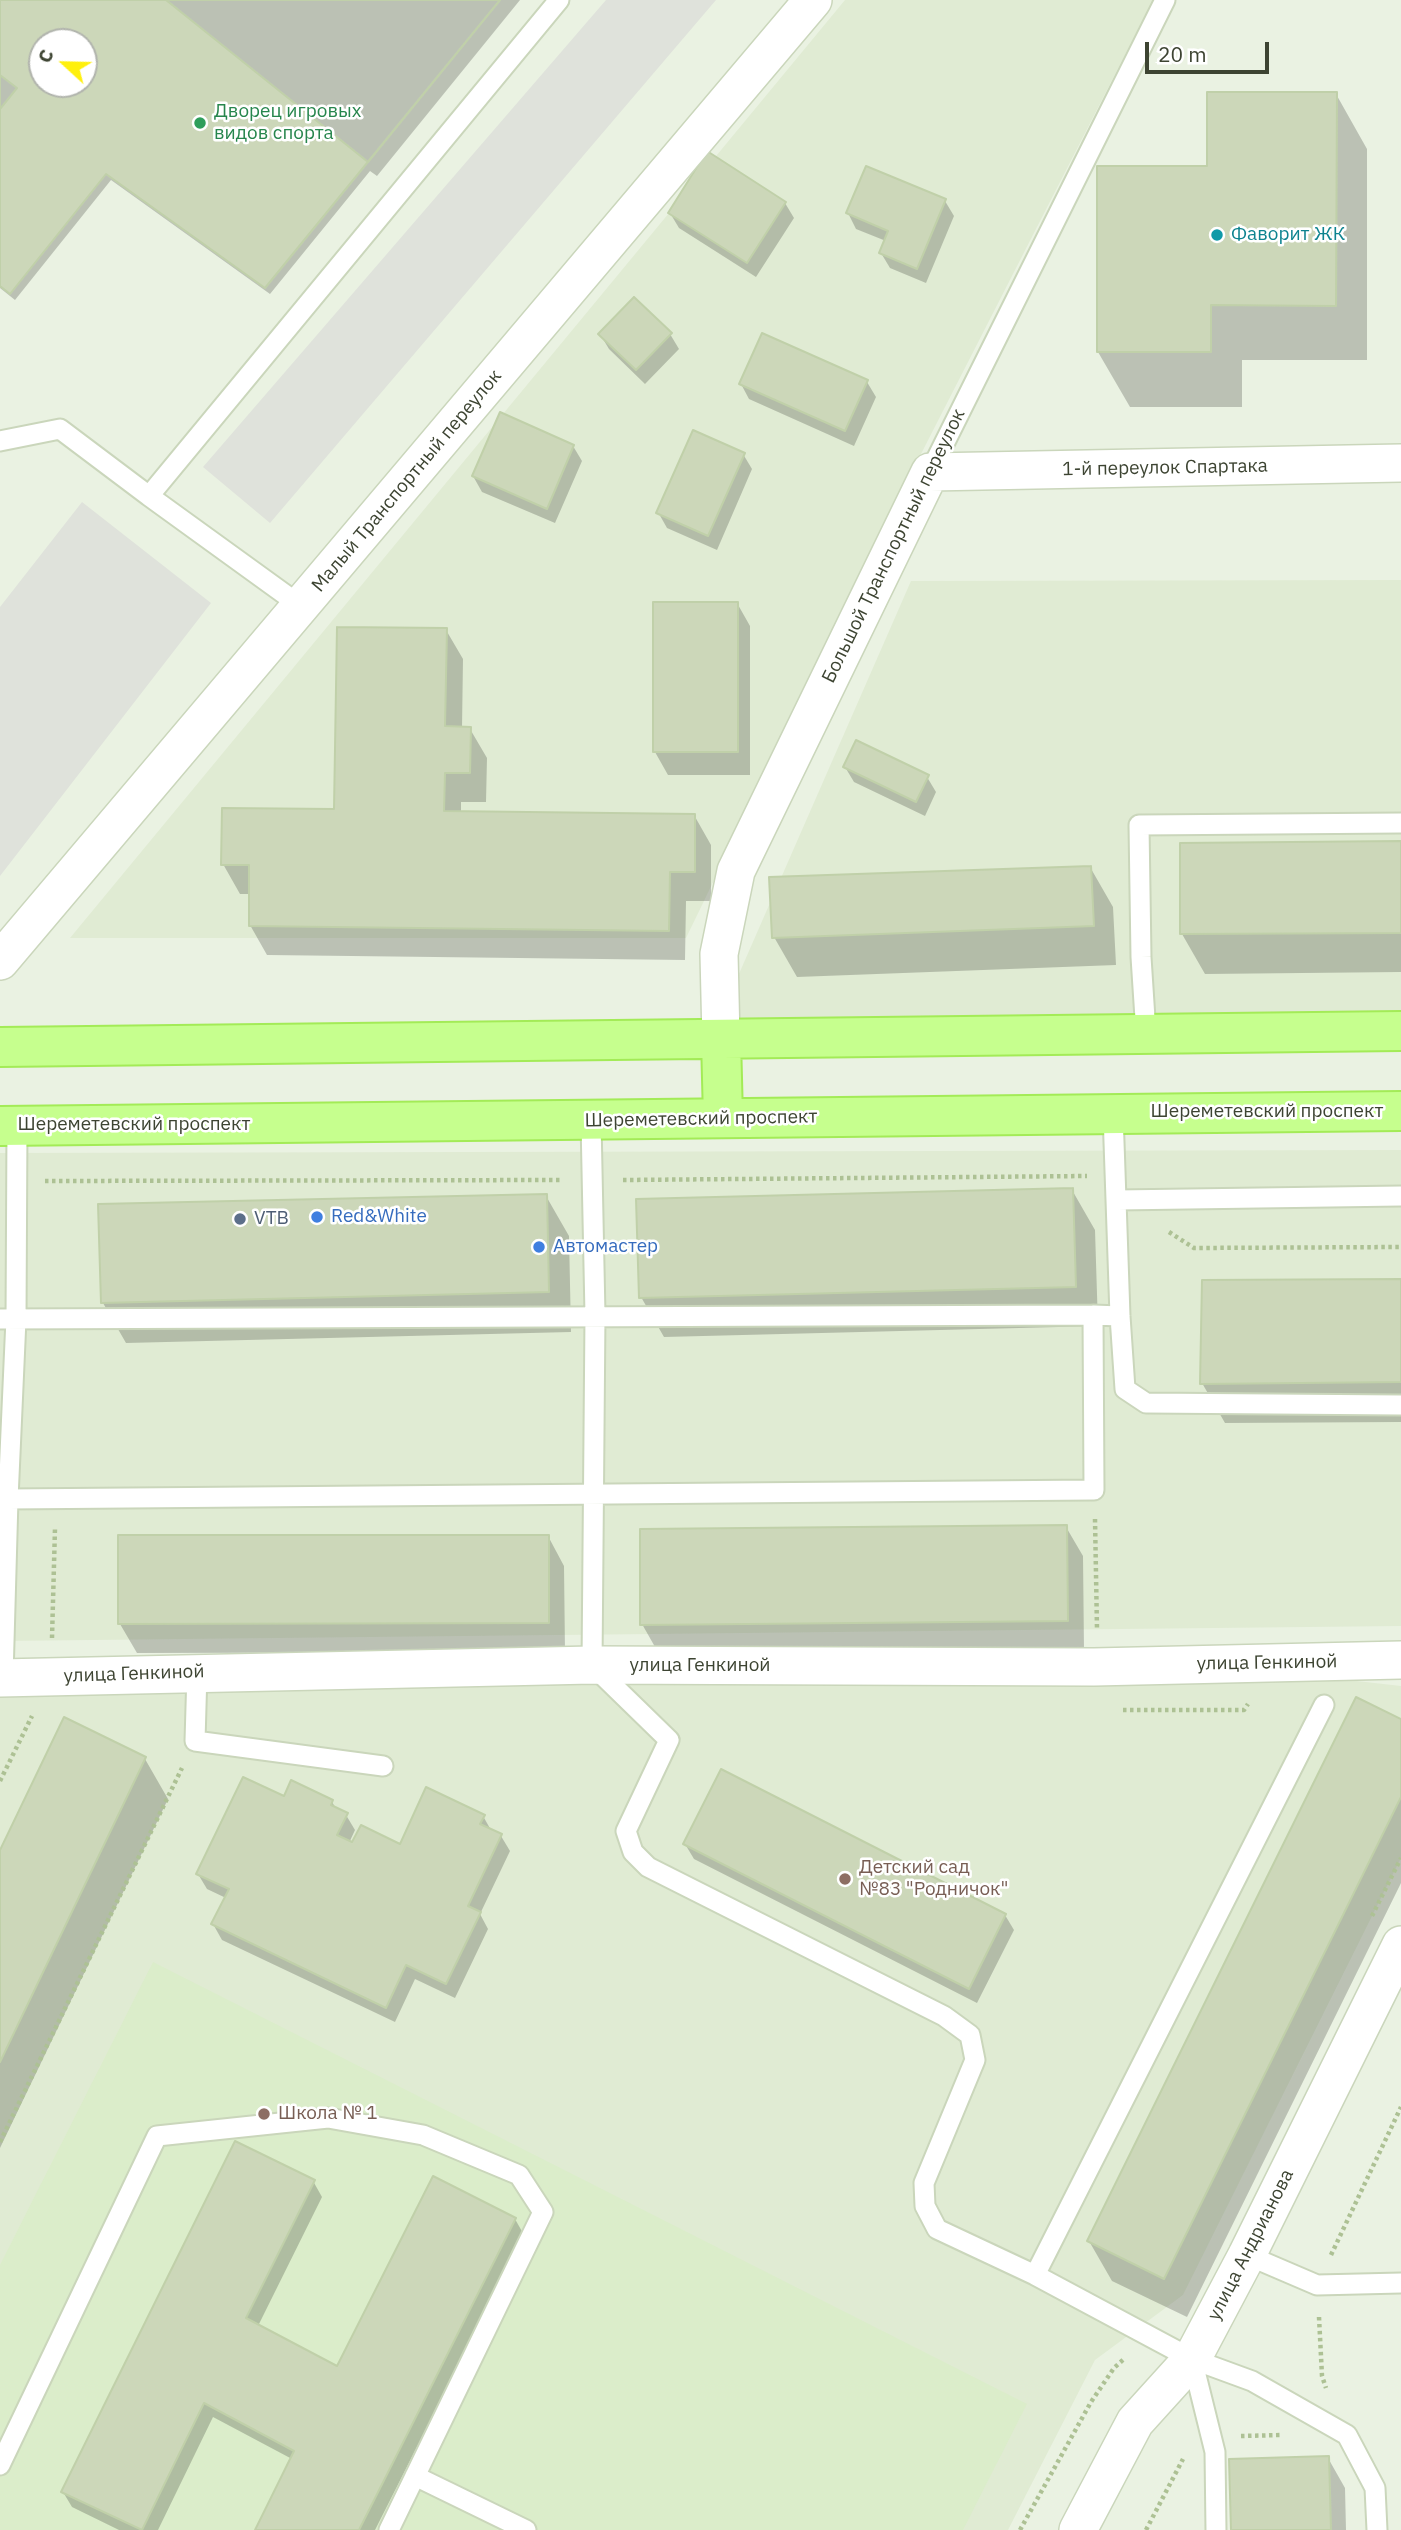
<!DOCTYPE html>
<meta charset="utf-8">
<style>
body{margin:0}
#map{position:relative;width:1401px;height:2530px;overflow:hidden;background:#eaf2e2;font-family:"IBM Plex Sans",sans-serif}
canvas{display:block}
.north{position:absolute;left:28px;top:28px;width:70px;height:70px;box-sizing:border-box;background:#fff;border:2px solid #b1b4ad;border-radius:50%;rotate:292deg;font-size:19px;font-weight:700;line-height:28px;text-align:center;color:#3d4432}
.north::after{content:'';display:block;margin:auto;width:24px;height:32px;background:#fff00c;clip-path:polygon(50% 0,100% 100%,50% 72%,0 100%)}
.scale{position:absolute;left:1145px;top:42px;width:124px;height:32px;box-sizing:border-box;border:4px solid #3d4432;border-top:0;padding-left:9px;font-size:21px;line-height:24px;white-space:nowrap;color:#3d4432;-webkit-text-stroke:5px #fff;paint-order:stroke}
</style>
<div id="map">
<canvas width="1401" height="2530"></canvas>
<div class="north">С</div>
<div class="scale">20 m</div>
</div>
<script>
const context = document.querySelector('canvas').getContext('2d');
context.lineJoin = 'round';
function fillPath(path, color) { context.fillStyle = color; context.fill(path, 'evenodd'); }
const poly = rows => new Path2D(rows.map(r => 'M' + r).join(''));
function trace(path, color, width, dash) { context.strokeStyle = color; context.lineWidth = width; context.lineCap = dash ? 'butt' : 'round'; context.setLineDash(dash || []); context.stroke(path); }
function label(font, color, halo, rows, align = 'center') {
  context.font = font + ' "IBM Plex Sans",sans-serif'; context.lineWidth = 5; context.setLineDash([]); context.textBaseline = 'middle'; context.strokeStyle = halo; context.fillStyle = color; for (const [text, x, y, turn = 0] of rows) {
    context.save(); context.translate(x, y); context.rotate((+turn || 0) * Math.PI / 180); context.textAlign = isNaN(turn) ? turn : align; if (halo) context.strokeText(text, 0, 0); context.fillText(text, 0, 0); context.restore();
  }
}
fillPath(poly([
 [845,0,1153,0,922,452,686,938,70,938],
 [1401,580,1401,1031,710,1040,911,581],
 [1401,1150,1401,1626,0,1641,0,1153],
 [1339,1679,1401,1686,1401,1858,1183,2295,1095,2360,1008,2530,0,2530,0,1680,1261,1683]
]), '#e0ebd3');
fillPath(poly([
 [153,1962,1027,2404,963,2530,0,2530,0,2265]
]), '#dbedca');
fillPath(poly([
 [606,0,716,0,270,523,203,467],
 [82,502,211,603,0,876,0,607]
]), '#dfe2db');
fillPath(poly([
 [0,0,520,0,377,176,370,171,270,294,111,180,15,300,0,288],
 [42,42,84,42,84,84,42,84],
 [1336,94,1367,149,1367,360,1242,360,1242,407,1130,407,1098,352,1209,167],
 [867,168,945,201,954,216,926,283,890,268,881,253,886,241,856,229,848,213],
 [785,203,794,218,756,277,679,228,670,213],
 [600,334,670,334,679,349,645,384,609,349],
 [867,382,876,397,854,446,749,399,741,384],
 [573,446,582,461,555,523,482,492,473,476],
 [743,454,752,469,717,550,667,528,658,512],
 [737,603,750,626,750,775,668,775,655,752],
 [446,630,463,659,462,728,470,729,487,758,486,802,461,802,461,812,694,815,711,845,711,901,686,901,685,960,267,955,250,925,251,894,240,894,223,864,336,811],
 [845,767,927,777,936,792,925,816,854,782],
 [1401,843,1401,972,1205,974,1182,934],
 [1090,867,1113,907,1116,965,797,977,774,937],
 [1072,1190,1095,1230,1098,1326,664,1337,641,1297],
 [546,1196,569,1236,571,1332,126,1343,103,1303],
 [1401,1281,1401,1422,1225,1423,1202,1383],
 [1066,1527,1083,1556,1084,1650,659,1654,642,1624],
 [548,1536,564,1566,565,1652,137,1653,120,1624],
 [1401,1721,1401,1883,1187,2317,1112,2281,1089,2241],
 [145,1759,168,1799,0,2148,0,1854],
 [285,1799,332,1802,337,1810,346,1815,355,1830,349,1843,400,1846,483,1816,492,1832,501,1836,510,1851,480,1914,488,1929,455,1998,415,1979,395,2022,222,1940,213,1924,226,1898,207,1889,198,1874],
 [685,1844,1005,1915,1014,1930,977,2003,694,1859],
 [313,2181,322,2197,258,2326,338,2368,515,2219,524,2235,375,2530,257,2530,292,2459,213,2417,158,2530,119,2530,72,2507,63,2492],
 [1328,2458,1345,2488,1346,2530,1233,2530]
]), '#0003');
const building = poly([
 [0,0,500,0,265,288,106,174,10,294,0,286,0,0],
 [42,42,84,42,84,84,42,84,42,42],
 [166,0,500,0,368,162,166,0],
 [0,75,17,88,0,109,0,75],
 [1207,92,1337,92,1336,306,1211,305,1211,352,1097,352,1097,166,1207,166,1207,92],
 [707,151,786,202,747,263,668,213,707,151],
 [866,166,946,199,917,269,879,253,888,231,846,213,866,166],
 [634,297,672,333,636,370,598,334,634,297],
 [762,333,868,380,845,431,739,384,762,333],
 [500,412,574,445,547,509,472,476,500,412],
 [693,430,745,453,708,536,656,513,693,430],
 [653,602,738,602,738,752,653,752,653,602],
 [337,627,447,628,445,726,471,727,470,773,445,773,444,811,695,814,695,872,670,872,669,931,249,926,249,865,221,865,222,808,334,809,337,627],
 [856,740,929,775,916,802,843,767,856,740],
 [1401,841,1401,933,1180,934,1180,843,1401,841],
 [1091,866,1094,926,772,938,769,877,1091,866],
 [1073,1188,1076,1287,639,1298,636,1199,1073,1188],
 [547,1194,549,1292,101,1303,98,1204,547,1194],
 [1401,1279,1401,1382,1200,1384,1202,1280,1401,1279],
 [1067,1525,1068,1621,640,1625,640,1529,1067,1525],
 [118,1535,549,1535,549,1623,118,1624,118,1535],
 [1356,1697,1401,1719,1401,1797,1164,2279,1087,2241,1356,1697],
 [64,1717,146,1757,0,2062,0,1850,64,1717],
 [721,1769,1006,1914,969,1989,683,1844,721,1769],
 [243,1777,284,1796,291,1780,333,1800,331,1805,348,1813,337,1835,352,1842,361,1825,400,1844,426,1787,485,1815,480,1824,502,1834,468,1906,481,1912,446,1984,406,1965,386,2008,211,1924,229,1889,196,1874,243,1777],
 [235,2141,315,2180,246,2318,337,2366,433,2176,516,2218,359,2530,255,2530,294,2451,204,2403,142,2530,61,2492,235,2141],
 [1329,2456,1331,2530,1231,2530,1229,2459,1329,2456]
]);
fillPath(building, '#ccd7b9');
trace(building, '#c0d0a9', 2);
const lane = poly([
 [0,441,60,429,149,496,559,0],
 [930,472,1165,0],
 [149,496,301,606],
 [1146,1034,1141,957,1139,825,1401,823],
 [1113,1113,1120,1316,1125,1389,1146,1403,1401,1405],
 [591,1121,595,1315,592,1665,669,1740,626,1831,633,1852,648,1867,944,2016,970,2035,975,2060,924,2183,925,2206,937,2229,1035,2275],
 [1117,1200,1401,1196],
 [0,1319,1093,1315],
 [8,1499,1094,1490,1093,1315,1120,1316],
 [197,1672,195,1741,383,1766],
 [3,1677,8,1499,16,1319,17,1126],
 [1324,1705,1035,2275,1192,2359,1252,2381,1347,2435,1375,2488,1377,2530],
 [1247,2255,1317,2285,1401,2283],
 [1192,2359,1215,2452,1216,2530],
 [0,2465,157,2136,328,2118,423,2135,519,2175,543,2212,389,2530],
 [415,2476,526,2530]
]);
const street = poly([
 [0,961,813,0],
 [721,1039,719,954,736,871,930,472,1401,463],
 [0,1678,592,1665,1094,1667,1401,1660],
 [1078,2530,1135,2422,1192,2359,1247,2255,1401,1945]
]);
const primary = poly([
 [721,1039,723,1118],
 [0,1047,1401,1031],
 [0,1126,1401,1111]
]);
trace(lane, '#cad6bb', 23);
trace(street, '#cad6bb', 40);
trace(primary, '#a3eb57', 42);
trace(poly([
 [623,1180,1087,1176],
 [45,1181,562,1180],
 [1169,1232,1194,1248,1401,1247],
 [1095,1519,1097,1629],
 [52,1638,55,1528],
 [1123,1710,1244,1710,1248,1704],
 [0,1781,32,1716],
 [1372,1916,1401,1858],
 [0,2142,182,1768],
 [1331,2255,1401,2107],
 [1319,2317,1322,2376,1326,2388],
 [1241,2436,1281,2435],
 [1020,2530,1091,2402,1114,2368,1125,2358],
 [1146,2530,1183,2459]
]), '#adc194', 4.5, [3.5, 3.5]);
trace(lane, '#fff', 19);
trace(street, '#fff', 37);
trace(primary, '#c6ff8e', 38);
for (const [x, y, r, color] of [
 [200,123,7,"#2e9e5b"],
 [1217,235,7,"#0f9aa8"],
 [317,1217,7,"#3f7fe0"],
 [240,1219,7,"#5c6f8a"],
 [539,1247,7,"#3f7fe0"],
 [845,1879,7,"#8d6e63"],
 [264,2114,7,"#8d6e63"]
]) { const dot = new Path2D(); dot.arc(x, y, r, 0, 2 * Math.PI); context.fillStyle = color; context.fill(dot); trace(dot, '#fff', 2.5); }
label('19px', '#27864d', '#fff', [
 ["Дворец игровых",214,112],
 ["видов спорта",214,134]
], 'left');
label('19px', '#0d838f', '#fff', [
 ["Фаворит ЖК",1231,235]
], 'left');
label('19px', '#3d4432', '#fff', [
 ["1-й переулок Спартака",1165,468,-1],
 ["Малый Транспортный переулок",407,481,-50],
 ["Большой Транспортный переулок",894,546,-64],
 ["Шереметевский проспект",1267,1112],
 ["Шереметевский проспект",701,1119,-1],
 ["Шереметевский проспект",134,1125],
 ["улица Генкиной",1267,1663,-1],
 ["улица Генкиной",700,1666],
 ["улица Генкиной",134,1674,-2],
 ["улица Андрианова",1251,2245,-63]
]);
label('19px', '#366cbe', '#fff', [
 ["Red&White",331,1217],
 ["Автомастер",553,1247]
], 'left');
label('19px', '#4e5e75', '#fff', [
 ["VTB",254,1219]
], 'left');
label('19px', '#785e54', '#fff', [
 ["Детский сад",859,1868],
 ["№83 \"Родничок\"",859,1890],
 ["Школа № 1",278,2114]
], 'left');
</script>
